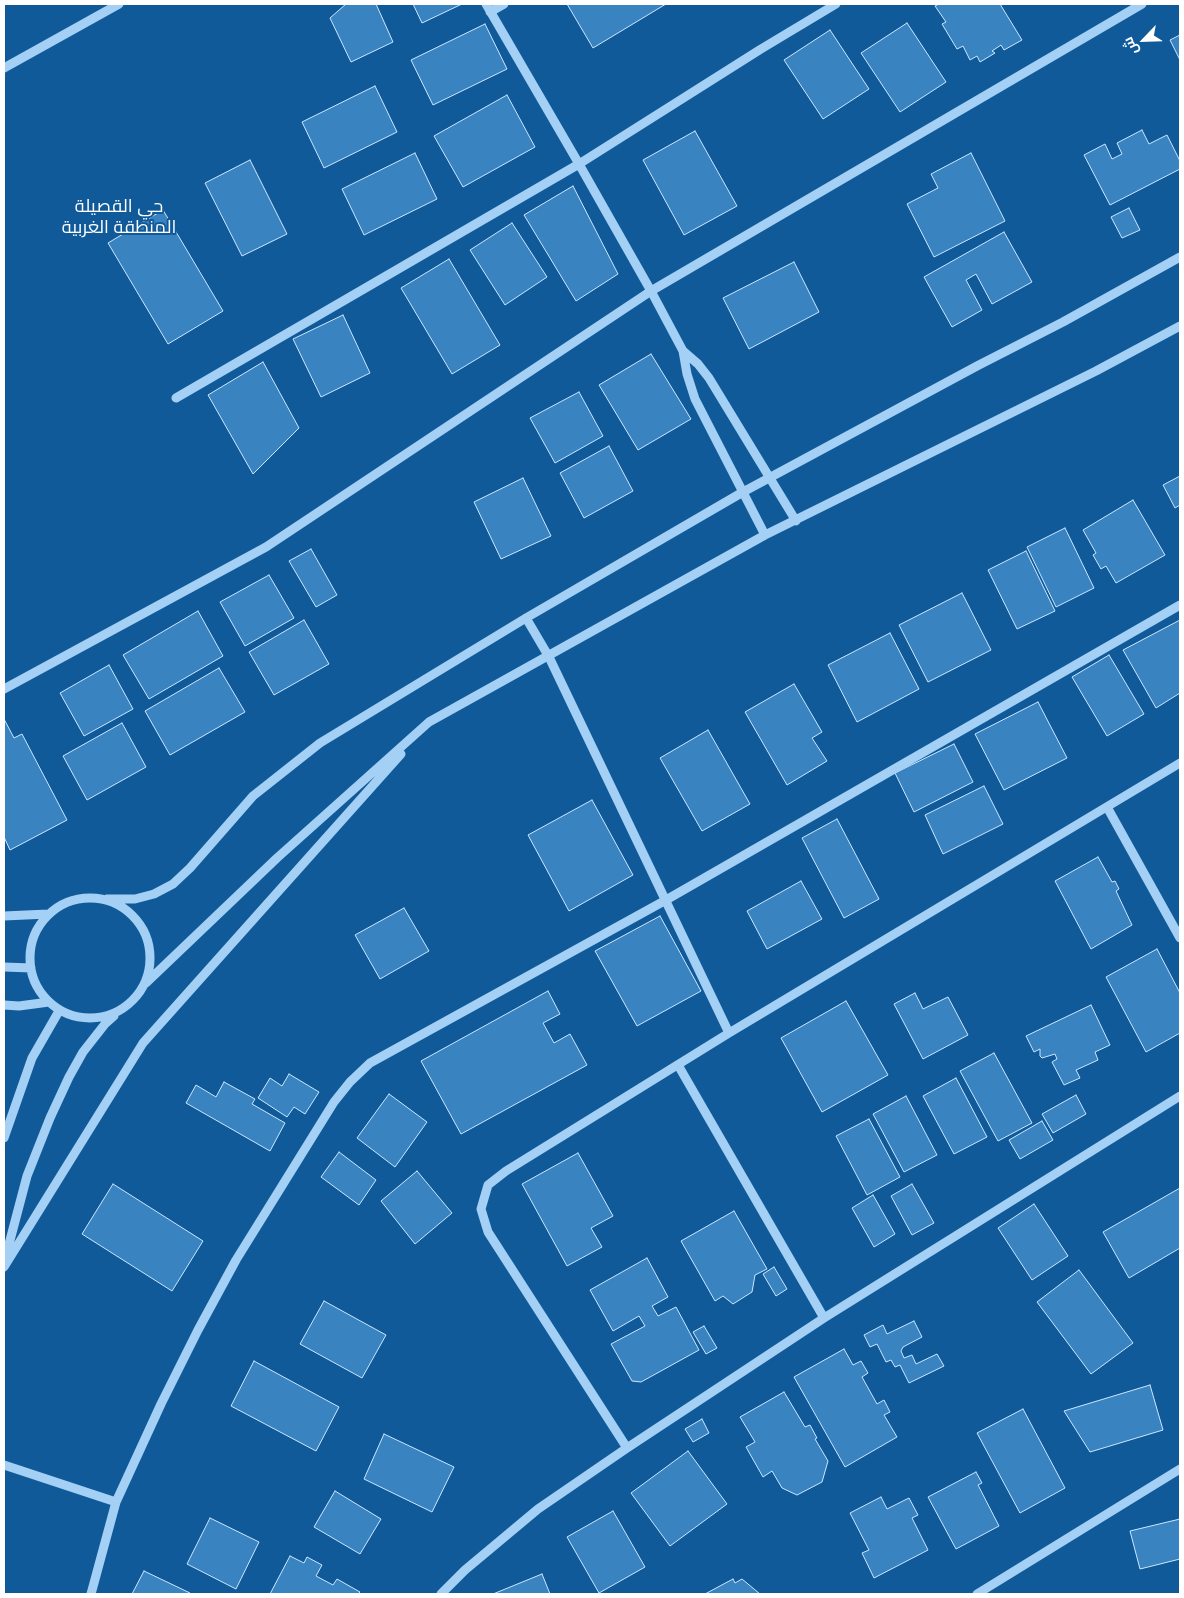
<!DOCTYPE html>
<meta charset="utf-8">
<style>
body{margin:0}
#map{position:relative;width:1184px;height:1598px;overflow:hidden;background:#115a9a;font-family:Montserrat,Cairo,sans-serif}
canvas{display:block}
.frame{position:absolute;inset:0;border:5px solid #fff;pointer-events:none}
.north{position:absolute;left:1119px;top:15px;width:50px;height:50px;-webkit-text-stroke:4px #115a9a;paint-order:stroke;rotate:246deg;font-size:14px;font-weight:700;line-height:20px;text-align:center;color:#fff}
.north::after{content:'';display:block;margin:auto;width:18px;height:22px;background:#fff;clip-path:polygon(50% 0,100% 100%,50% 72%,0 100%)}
</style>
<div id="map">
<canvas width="1184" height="1598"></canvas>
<div class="frame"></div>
<div class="north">ش</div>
</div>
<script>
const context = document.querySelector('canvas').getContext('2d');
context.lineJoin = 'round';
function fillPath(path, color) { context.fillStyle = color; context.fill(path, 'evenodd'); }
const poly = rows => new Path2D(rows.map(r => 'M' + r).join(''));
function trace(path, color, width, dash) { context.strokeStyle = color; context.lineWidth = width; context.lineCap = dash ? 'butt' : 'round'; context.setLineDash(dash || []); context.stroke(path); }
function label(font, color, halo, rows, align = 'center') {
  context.font = font + ' Montserrat,Cairo,sans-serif'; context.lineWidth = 4; context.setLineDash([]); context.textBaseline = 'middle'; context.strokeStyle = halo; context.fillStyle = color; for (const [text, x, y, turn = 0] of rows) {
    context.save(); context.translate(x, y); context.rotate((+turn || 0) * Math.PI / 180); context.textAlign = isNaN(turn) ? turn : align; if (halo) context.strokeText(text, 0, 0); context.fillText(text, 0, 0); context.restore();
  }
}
const building = poly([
 [346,4,376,4,393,42,351,62,330,18,346,4],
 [413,4,462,4,422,23,413,4],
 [567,4,666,4,593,48,567,4],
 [939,4,1000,4,1022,40,1004,50,1001,45,992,51,995,53,980,62,977,56,970,60,963,46,957,49,942,24,946,22,935,6,939,4],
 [907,23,946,82,900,112,861,53,907,23],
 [485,24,507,69,433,105,411,60,485,24],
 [830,30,869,89,823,119,784,60,830,30],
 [1180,35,1180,60,1170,40,1180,35],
 [375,86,397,132,324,168,302,122,375,86],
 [507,95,535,147,463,187,434,136,507,95],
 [1142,130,1149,144,1167,135,1180,161,1180,169,1110,205,1084,155,1105,144,1112,159,1122,154,1117,143,1142,130],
 [695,131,737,206,684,235,643,160,695,131],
 [415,153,437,199,364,235,342,189,415,153],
 [971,153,1005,221,934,257,907,204,938,188,931,174,971,153],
 [250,160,287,234,242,256,205,183,250,160],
 [573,186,618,274,576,301,524,215,573,186],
 [1129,208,1140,230,1122,238,1111,217,1129,208],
 [163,210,223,311,168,344,108,243,163,210],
 [512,223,547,277,505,305,470,250,512,223],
 [1004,232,1032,282,992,304,976,274,966,280,982,310,952,327,924,277,1004,232],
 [449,259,500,345,452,374,401,288,449,259],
 [794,262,819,312,749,349,723,298,794,262],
 [343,315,370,373,321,397,293,339,343,315],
 [651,354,691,419,638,450,599,385,651,354],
 [263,362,299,428,253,474,208,395,263,362],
 [579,392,603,436,555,463,530,418,579,392],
 [609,446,633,491,584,518,560,473,609,446],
 [1180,476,1180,505,1175,508,1163,485,1180,476],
 [523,478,551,536,501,559,474,502,523,478],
 [1133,500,1165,555,1116,583,1106,566,1101,569,1093,555,1096,553,1083,530,1133,500],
 [1065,528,1094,588,1056,607,1027,547,1065,528],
 [311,549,337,595,316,607,289,561,311,549],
 [1026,551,1055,611,1017,629,988,570,1026,551],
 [269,575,294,618,245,646,220,602,269,575],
 [962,593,991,650,928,682,899,625,962,593],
 [198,611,223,656,149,699,123,655,198,611],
 [304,620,329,664,274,695,249,652,304,620],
 [1180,620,1180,693,1156,708,1123,650,1180,620],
 [890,633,919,689,857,722,828,665,890,633],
 [1109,655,1144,714,1107,736,1072,677,1109,655],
 [109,665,133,709,84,736,60,693,109,665],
 [219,668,245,712,170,755,145,711,219,668],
 [794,684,822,732,812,738,827,761,787,785,745,712,794,684],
 [1038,702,1067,758,1004,790,975,734,1038,702],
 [4,719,14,738,22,734,67,820,10,850,4,837,4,719],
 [122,723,146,767,87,800,63,756,122,723],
 [708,730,750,804,702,831,660,758,708,730],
 [954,744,973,782,914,812,895,773,954,744],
 [984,786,1003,824,943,854,925,815,984,786],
 [592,800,633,875,569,911,528,835,592,800],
 [837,819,879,899,844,918,802,838,837,819],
 [1098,857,1112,882,1115,881,1119,889,1116,891,1132,925,1091,949,1055,881,1098,857],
 [801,881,822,919,767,949,747,911,801,881],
 [404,908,429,951,380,979,355,935,404,908],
 [660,916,701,991,637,1026,595,951,660,916],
 [1157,949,1180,993,1180,1033,1146,1052,1106,977,1157,949],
 [548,991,560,1014,543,1023,554,1043,570,1034,587,1065,461,1134,421,1061,548,991],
 [915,993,923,1009,948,997,968,1035,923,1059,894,1004,915,993],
 [846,1001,888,1075,822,1112,781,1038,846,1001],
 [1091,1005,1110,1045,1095,1052,1098,1060,1076,1070,1080,1078,1064,1085,1052,1062,1057,1059,1055,1054,1042,1058,1040,1056,1040,1049,1034,1052,1026,1036,1091,1005],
 [994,1053,1032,1123,998,1141,960,1071,994,1053],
 [289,1074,319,1092,305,1114,294,1107,287,1117,258,1098,270,1078,282,1086,289,1074],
 [956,1078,987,1137,954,1154,923,1096,956,1078],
 [224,1082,255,1099,252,1104,285,1123,270,1151,186,1103,196,1085,216,1097,224,1082],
 [389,1094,427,1122,395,1167,357,1138,389,1094],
 [1076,1095,1086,1114,1053,1133,1042,1114,1076,1095],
 [906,1096,937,1155,904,1172,873,1114,906,1096],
 [869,1119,900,1177,867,1195,836,1136,869,1119],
 [1042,1121,1053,1140,1020,1159,1009,1140,1042,1121],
 [339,1152,376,1180,359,1205,321,1177,339,1152],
 [578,1153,613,1216,591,1228,602,1247,567,1266,522,1184,578,1153],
 [417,1171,452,1213,415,1244,381,1201,417,1171],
 [113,1184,203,1241,172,1291,82,1234,113,1184],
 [912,1184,934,1223,912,1235,891,1196,912,1184],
 [1180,1188,1180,1248,1129,1278,1103,1232,1180,1188],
 [873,1195,895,1234,874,1247,852,1208,873,1195],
 [1034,1204,1068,1256,1032,1280,998,1228,1034,1204],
 [734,1211,767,1269,755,1275,752,1292,733,1304,723,1296,715,1301,681,1241,734,1211],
 [647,1258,668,1297,652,1306,658,1316,676,1307,699,1350,641,1382,632,1381,611,1344,645,1326,639,1316,613,1331,590,1290,647,1258],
 [774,1267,787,1289,776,1296,763,1274,774,1267],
 [1079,1270,1133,1343,1091,1374,1037,1302,1079,1270],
 [324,1301,386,1335,362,1378,300,1344,324,1301],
 [914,1321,922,1337,903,1347,901,1351,904,1358,912,1355,916,1364,937,1354,944,1366,909,1383,900,1365,895,1367,891,1360,886,1362,877,1344,870,1347,864,1335,883,1325,887,1334,914,1321],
 [704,1326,717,1348,706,1354,693,1332,704,1326],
 [844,1349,853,1365,861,1361,868,1373,862,1377,877,1404,884,1400,890,1412,884,1415,897,1437,845,1467,794,1377,844,1349],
 [254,1361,339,1407,316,1451,231,1406,254,1361],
 [1150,1385,1163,1430,1090,1452,1064,1411,1150,1385],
 [784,1392,805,1427,810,1425,817,1438,815,1439,828,1461,822,1482,797,1495,782,1488,772,1471,763,1477,746,1447,755,1442,740,1417,784,1392],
 [1023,1409,1065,1488,1020,1513,977,1433,1023,1409],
 [702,1419,709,1433,693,1442,685,1429,702,1419],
 [384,1434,454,1467,432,1512,364,1479,384,1434],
 [688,1451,727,1504,670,1546,631,1493,688,1451],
 [976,1472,982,1483,978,1485,999,1526,956,1549,928,1497,976,1472],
 [335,1491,381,1519,360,1554,314,1527,335,1491],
 [881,1497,887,1509,909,1498,918,1515,912,1518,928,1550,874,1578,862,1553,869,1550,850,1513,881,1497],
 [613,1511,645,1567,599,1593,567,1537,613,1511],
 [210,1518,259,1542,236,1589,187,1564,210,1518],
 [1180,1519,1180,1559,1140,1569,1130,1531,1180,1519],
 [290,1556,304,1563,307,1557,322,1565,316,1576,333,1585,337,1579,360,1592,358,1594,270,1594,290,1556],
 [144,1571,190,1593,189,1594,132,1594,144,1571],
 [542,1574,550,1594,493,1594,542,1574],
 [733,1579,735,1583,742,1579,760,1594,705,1594,733,1579]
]);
fillPath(building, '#3983c1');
trace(building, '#cbe7fe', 1);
trace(poly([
 [486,4,579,164,651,291,683,351,687,374,695,399,765,535],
 [490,12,504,4],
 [4,68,119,4],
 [683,351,698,364,709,378,796,521],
 [176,398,579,164,761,49,836,4],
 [526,618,549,657,729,1033],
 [4,689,266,547,651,291,1142,4],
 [1107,807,1180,938],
 '30 958a60 60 0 1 1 120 0a60 60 0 1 1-120 0Z',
 [107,899,135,899,154,894,173,884,190,868,253,796,320,743,526,618,743,492,977,366,1063,322,1180,257],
 [4,916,48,914],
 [4,967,31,968],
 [146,983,277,858,429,722,765,535,1096,371,1180,326],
 [4,1005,19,1006,49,1002],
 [678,1065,824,1318],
 [4,1138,32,1058,59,1011],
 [4,1263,27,1176,50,1118,69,1077,83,1052,105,1024,114,1016],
 [4,1267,143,1043,401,754],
 [627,1448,488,1232,481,1209,488,1185,506,1171,729,1033,1180,763],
 [4,1465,116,1502],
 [91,1594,116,1502,161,1404,198,1330,236,1260,334,1102,350,1082,370,1063,666,900,1180,605],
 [441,1594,465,1570,538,1509,627,1448,824,1318,1180,1096],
 [977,1594,1180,1469]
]), '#a3d0f4', 9);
label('18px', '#fff', '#115a9a', [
 ["حي القصيلة",119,207],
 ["المنطقة الغربية",119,228]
]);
</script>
